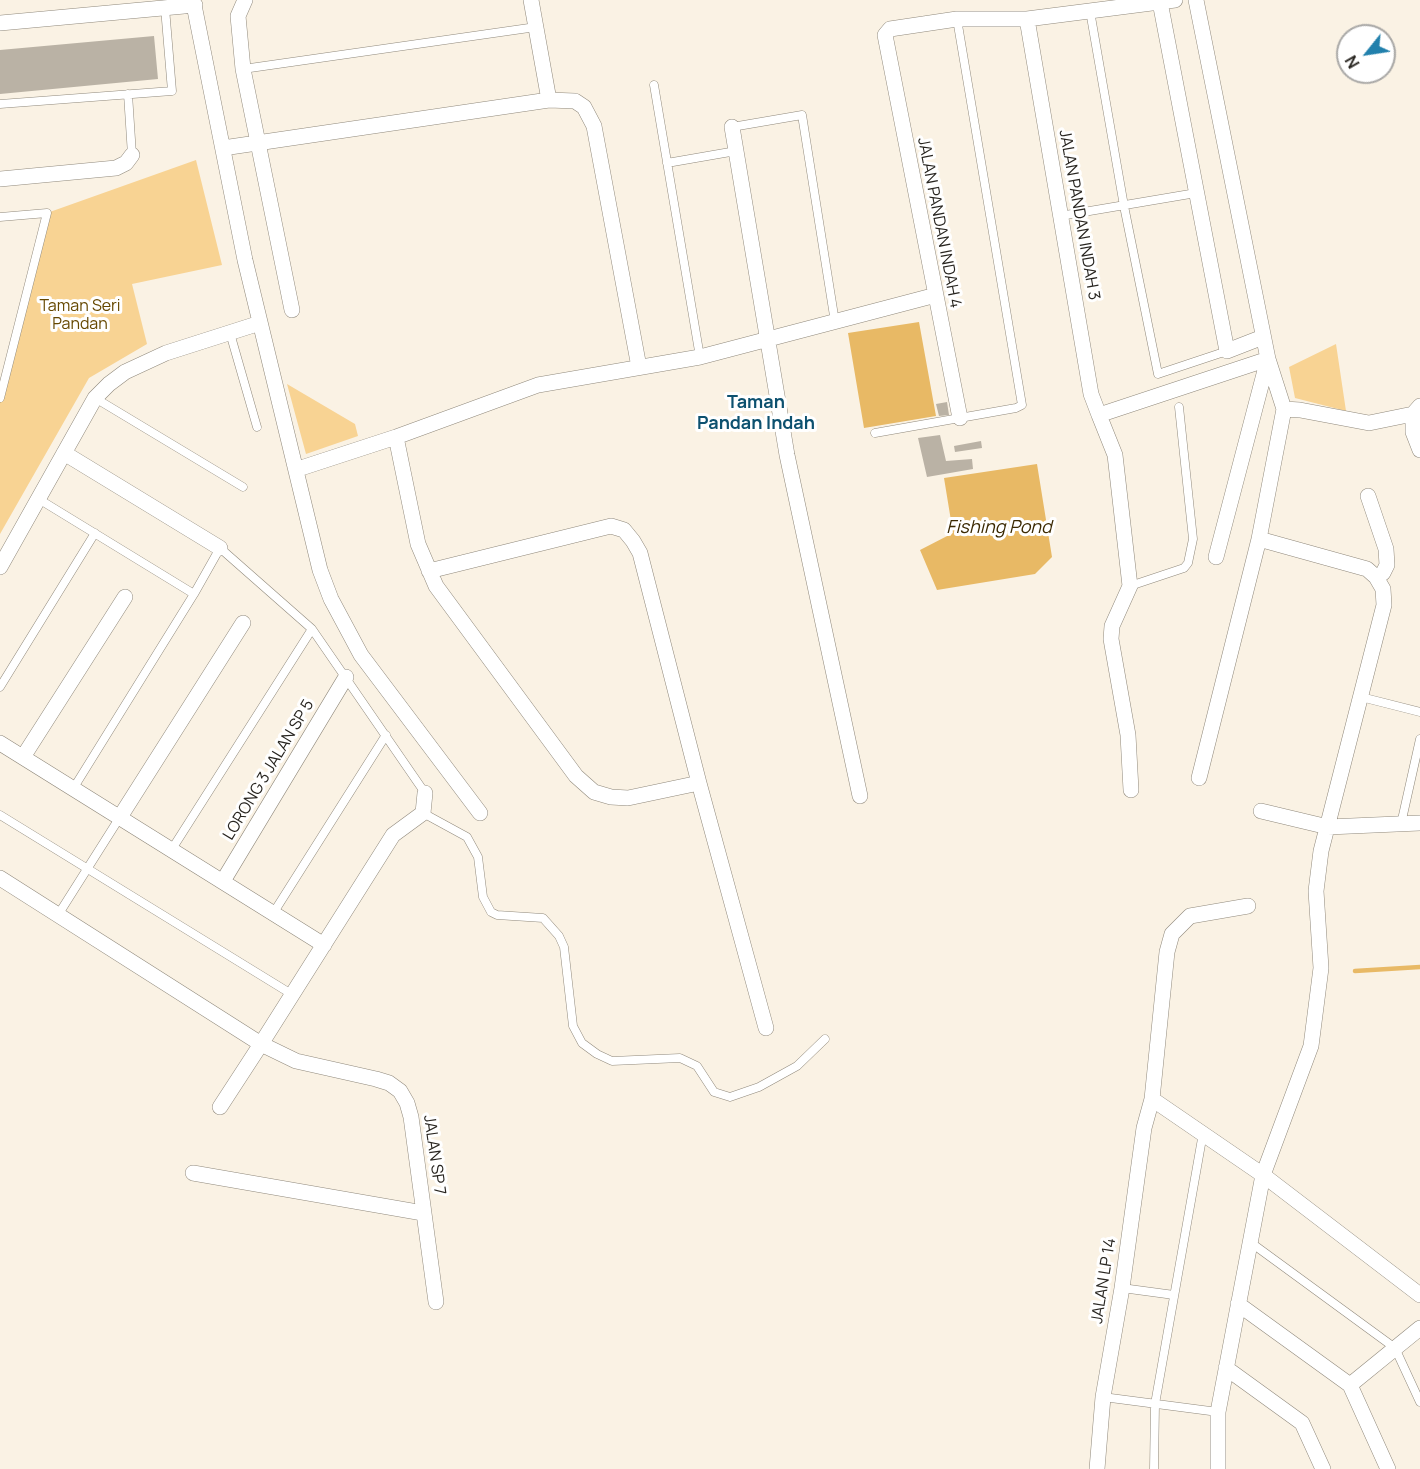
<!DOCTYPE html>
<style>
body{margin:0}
#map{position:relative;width:1420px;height:1469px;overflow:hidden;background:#faf2e4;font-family:Manrope,sans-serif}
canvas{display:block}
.north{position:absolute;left:1336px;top:24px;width:60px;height:60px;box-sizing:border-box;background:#fff;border:2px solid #a9a8a6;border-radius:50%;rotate:240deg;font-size:16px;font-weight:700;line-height:24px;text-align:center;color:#282520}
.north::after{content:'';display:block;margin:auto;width:21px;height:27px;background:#2180ac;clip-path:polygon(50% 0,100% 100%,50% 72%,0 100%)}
</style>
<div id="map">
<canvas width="1420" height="1469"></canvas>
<div class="north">N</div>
</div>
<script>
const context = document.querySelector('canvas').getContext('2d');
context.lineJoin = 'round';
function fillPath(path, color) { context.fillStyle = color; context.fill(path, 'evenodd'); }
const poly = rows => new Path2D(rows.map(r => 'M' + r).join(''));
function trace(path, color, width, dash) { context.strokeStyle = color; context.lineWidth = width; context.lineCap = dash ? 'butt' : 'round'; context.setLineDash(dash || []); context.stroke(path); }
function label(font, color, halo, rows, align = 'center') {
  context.font = font + ' Manrope,sans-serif'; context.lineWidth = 6; context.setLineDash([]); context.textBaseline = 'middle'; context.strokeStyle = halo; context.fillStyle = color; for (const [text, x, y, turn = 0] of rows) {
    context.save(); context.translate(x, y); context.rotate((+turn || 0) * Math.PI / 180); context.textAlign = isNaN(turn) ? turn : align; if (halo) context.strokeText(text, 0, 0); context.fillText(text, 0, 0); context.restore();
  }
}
fillPath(poly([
 [196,160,222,265,132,284,147,344,89,378,0,534,0,398,47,213],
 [1336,344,1346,411,1295,398,1289,367],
 [287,384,355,424,358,436,306,454]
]), '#f8d393');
fillPath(poly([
 [919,322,936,416,864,428,848,333],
 [1037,464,1052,557,1035,574,937,590,920,550,953,533,944,478]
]), '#e8b965');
trace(poly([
 [1355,971,1420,967]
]), '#e8b965', 4.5);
fillPath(poly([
 [154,36,158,79,0,94,0,50],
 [947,402,949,415,939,416,936,404],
 [940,435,946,461,972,459,973,469,927,477,918,438],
 [981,441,982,448,955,452,954,446]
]), '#bab2a5');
const service = poly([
 [1090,11,1124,206,1158,374,1227,351],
 [243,69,536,27],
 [654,85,700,357],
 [128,94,132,155],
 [0,104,172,91,165,8],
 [732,127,802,115,835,322],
 [667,163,736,151],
 [1060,216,1196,193],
 [0,217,47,213,0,398],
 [230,333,257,427],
 [95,398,243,487],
 [875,433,1016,408,1022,405,957,19],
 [37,498,194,594,220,548,312,629,425,793],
 [1130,586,1184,568,1188,563,1193,539,1179,407],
 [0,687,95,533],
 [1361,697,1420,712],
 [73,789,194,594],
 [423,813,467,837,478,857,483,897,491,912,497,915,543,918,559,936,564,947,573,1026,582,1043,597,1054,612,1061,680,1058,697,1066,714,1092,730,1097,759,1087,797,1066,825,1039],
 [0,815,293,995],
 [1401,824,1420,739],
 [172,849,312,629],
 [274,912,386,735],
 [58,915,120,817],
 [1250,1242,1395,1348,1420,1402],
 [1122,1288,1174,1295],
 [1103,1397,1218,1412],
 [1154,1469,1155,1404,1203,1133]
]);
const minor = poly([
 [193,0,245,260,320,570,331,599,361,655,480,813],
 [245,0,238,16,243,69,292,310],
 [531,0,549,100],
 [1196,0,1268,359,1284,409,1259,539,1367,569,1376,577,1383,589,1384,605,1321,851,1316,891,1321,968,1311,1046,1263,1175,1218,1412,1218,1469],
 [1160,2,1227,351,1263,337],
 [1027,19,1091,394,1099,415],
 [0,23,195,5],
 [732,127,787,455,860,796],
 [223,148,549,100,575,101,584,107,594,126,639,367],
 [0,179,116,168,126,163,132,155],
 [1420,406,1413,414,1413,432,1420,450],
 [1284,409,1300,410,1369,423,1413,414],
 [960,418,885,35,890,29,957,19,1027,19,1175,0],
 [396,437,418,544,436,586,576,776,594,792,611,797,628,798,699,783],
 [64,453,220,548],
 [298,469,396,437,538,385,700,357,936,295],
 [1368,496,1386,549,1387,565,1383,573,1376,577],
 [1216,557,1268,359],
 [0,567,95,398,109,384,125,372,166,353,260,323],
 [429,571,611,526,624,530,633,541,640,553,699,783,766,1028],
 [0,743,324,945],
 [23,757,125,597],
 [1199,778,1259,539],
 [1131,790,1128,735,1111,639,1112,626,1130,586,1115,455,1099,415,1268,359],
 [1261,811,1328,827,1420,823],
 [120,817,243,623],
 [0,878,261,1044,393,835,423,813,425,793],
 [223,881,346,677],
 [1152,1099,1263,1175,1420,1295],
 [220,1107,261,1044,296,1061,376,1079,389,1083,400,1091,407,1103,411,1117,436,1302],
 [193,1173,423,1213],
 [1238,1304,1350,1385,1388,1469],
 [1226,1368,1302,1423,1323,1469],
 [1350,1385,1420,1328],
 [1097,1469,1103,1397,1122,1288,1144,1128,1152,1099,1167,952,1172,934,1190,916,1248,906]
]);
trace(service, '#90897c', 9);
trace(minor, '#90897c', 16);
trace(service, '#fff', 8);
trace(minor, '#fff', 15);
label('16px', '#282520', '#fff', [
 ["JALAN PANDAN INDAH 3",1079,215,80],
 ["JALAN PANDAN INDAH 4",939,223,79],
 ["LORONG 3 JALAN SP 5",269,770,-59],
 ["JALAN SP 7",434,1155,82],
 ["JALAN LP 14",1104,1281,-81]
]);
label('16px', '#664800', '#fff', [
 ["Taman Seri",80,307],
 ["Pandan",80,325]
]);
label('bold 18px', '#0d516f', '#fff', [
 ["Taman",756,403],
 ["Pandan Indah",756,424]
]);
label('italic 18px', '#3b2902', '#fff', [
 ["Fishing Pond",999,528]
]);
</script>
